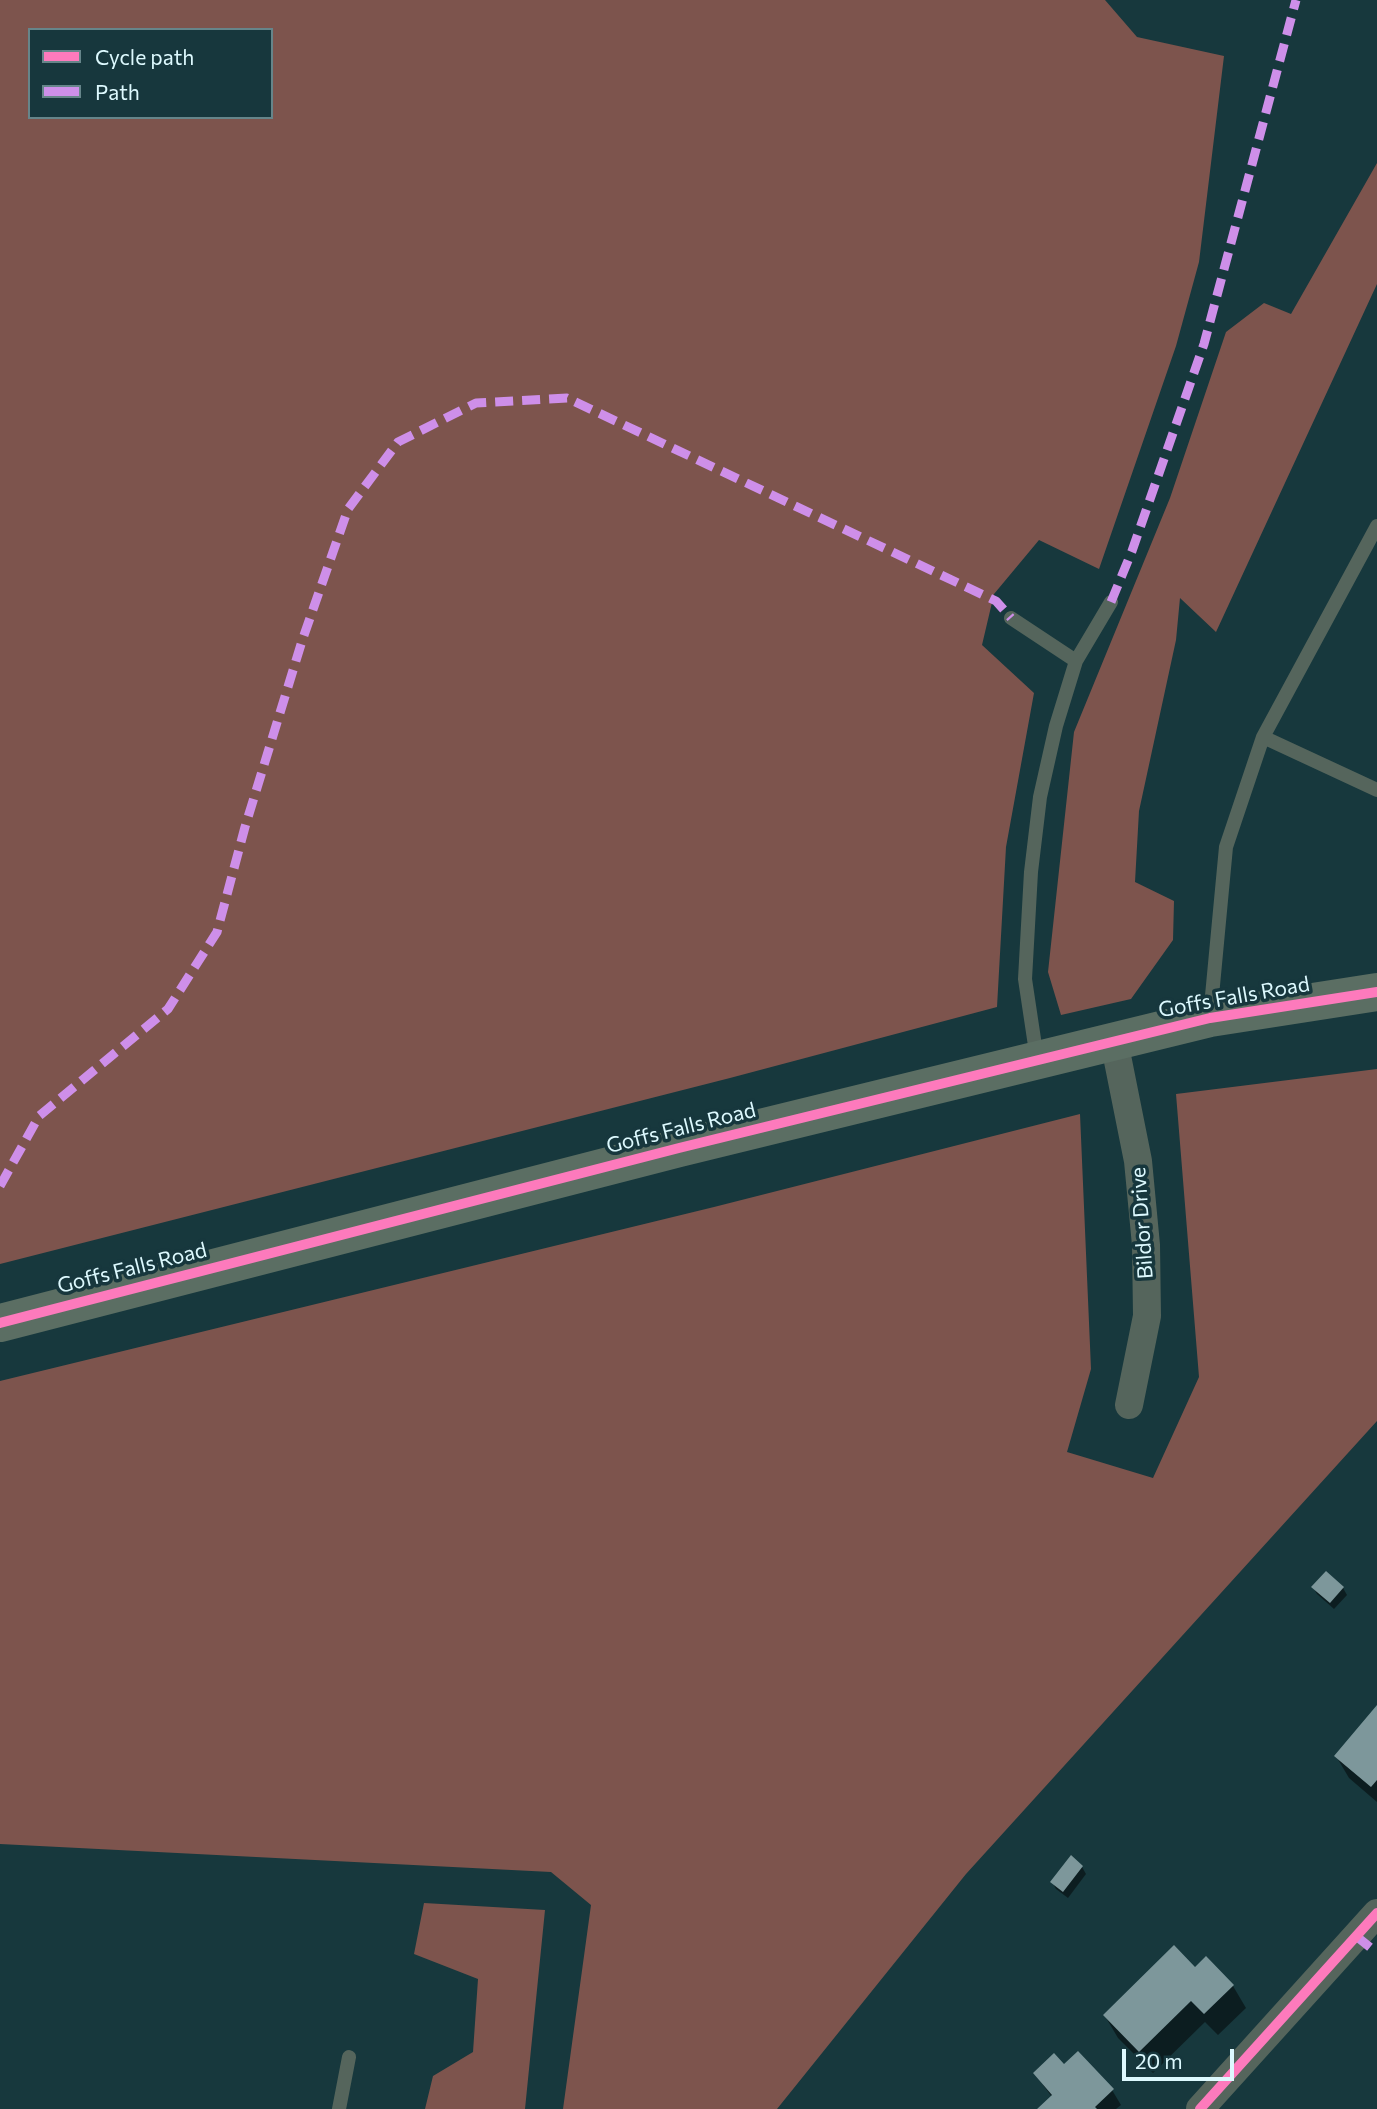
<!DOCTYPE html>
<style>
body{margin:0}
#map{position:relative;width:1377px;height:2109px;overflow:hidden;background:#17383d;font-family:Commissioner,sans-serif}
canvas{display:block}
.legend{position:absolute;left:28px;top:28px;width:245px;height:91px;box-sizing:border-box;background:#17373d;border:2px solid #66858a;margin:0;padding:9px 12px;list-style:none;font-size:21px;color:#ddf9fe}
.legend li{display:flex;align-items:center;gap:14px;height:35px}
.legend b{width:35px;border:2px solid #66858a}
.scale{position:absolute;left:1122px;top:2049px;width:112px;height:32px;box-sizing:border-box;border:4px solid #ddf9fe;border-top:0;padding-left:9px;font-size:21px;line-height:24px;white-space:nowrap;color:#ddf9fe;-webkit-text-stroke:5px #17373d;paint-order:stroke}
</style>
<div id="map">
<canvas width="1377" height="2109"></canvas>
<ul class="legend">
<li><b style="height:9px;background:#fd7abc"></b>Cycle path</li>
<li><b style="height:9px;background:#ce8fe9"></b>Path</li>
</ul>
<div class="scale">20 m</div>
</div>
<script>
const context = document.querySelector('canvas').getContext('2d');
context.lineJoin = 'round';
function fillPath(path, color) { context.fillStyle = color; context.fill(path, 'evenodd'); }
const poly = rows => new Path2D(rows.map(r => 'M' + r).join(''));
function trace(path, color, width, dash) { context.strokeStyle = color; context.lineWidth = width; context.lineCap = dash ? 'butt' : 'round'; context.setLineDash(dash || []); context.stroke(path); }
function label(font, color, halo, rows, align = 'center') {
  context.font = font + ' Commissioner,sans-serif'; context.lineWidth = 7; context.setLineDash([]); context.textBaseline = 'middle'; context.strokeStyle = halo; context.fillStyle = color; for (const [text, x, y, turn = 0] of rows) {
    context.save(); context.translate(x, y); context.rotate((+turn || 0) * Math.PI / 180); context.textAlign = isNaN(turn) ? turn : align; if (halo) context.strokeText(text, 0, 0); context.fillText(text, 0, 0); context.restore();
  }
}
fillPath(poly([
 [0,0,1105,0,1137,37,1224,56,1199,262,1176,346,1099,569,1039,540,994,594,982,645,1034,693,1006,847,997,1007,730,1078,0,1264],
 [30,30,271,30,271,117,30,117],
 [1377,163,1377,284,1216,632,1180,598,1176,640,1139,811,1135,882,1174,901,1173,940,1131,999,1061,1015,1048,972,1074,732,1170,498,1226,332,1264,303,1291,314],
 [1377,1069,1377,1421,966,1874,777,2109,563,2109,591,1905,551,1872,0,1844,0,1381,714,1207,1080,1114,1091,1369,1067,1452,1153,1478,1199,1377,1176,1094],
 [424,1903,545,1910,525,2109,425,2109,433,2076,473,2052,478,1979,414,1954]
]), '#7d544d');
fillPath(poly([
 [1313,1587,1343,1588,1347,1595,1334,1609,1317,1594],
 [1377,1708,1377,1802,1349,1778,1336,1756],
 [1082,1867,1086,1874,1068,1898,1056,1889,1052,1882],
 [1233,1986,1246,2008,1218,2035,1205,2022,1153,2073,1118,2038,1105,2016],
 [1035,2074,1112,2090,1121,2105,1116,2109,1039,2109,1052,2097]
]), '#0007');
fillPath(poly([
 [1326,1571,1344,1587,1330,1603,1311,1587],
 [1377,1705,1377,1780,1371,1787,1334,1756],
 [1071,1855,1083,1866,1063,1892,1050,1882],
 [1174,1945,1195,1967,1206,1956,1234,1985,1204,2014,1191,2001,1139,2052,1103,2015],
 [1078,2051,1114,2089,1095,2107,1097,2109,1037,2109,1052,2095,1033,2073,1054,2053,1064,2064]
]), '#7d979b');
trace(poly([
 [1011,618,1076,661],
 [1263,737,1377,790],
 [1210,1017,1226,847,1263,737,1377,526],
 [1037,1059,1025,979,1031,872,1040,797,1056,726,1076,661,1111,602],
 [339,2109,349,2057]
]), '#55655c', 14);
trace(poly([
 [1114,1041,1138,1161,1146,1245,1147,1316,1129,1405],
 [1200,2109,1377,1913]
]), '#55655c', 28);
trace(poly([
 [0,1323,679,1148,1210,1018,1377,992]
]), '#5b6e63', 38);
trace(poly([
 [1111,602,1132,551,1204,344,1296,0],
 [0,1186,39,1116,168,1009,217,932,245,827,302,641,348,509,398,442,476,403,567,398,996,601,1011,618],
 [1356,1936,1377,1953]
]), '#ce8fe9', 9, [18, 9]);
trace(poly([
 [0,1323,679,1148,1210,1018,1377,992],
 [1200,2109,1377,1913]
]), '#fd7abc', 10);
label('21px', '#ddf9fe', '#17373d', [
 ["Goffs Falls Road",1234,997,-10],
 ["Goffs Falls Road",681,1128,-14],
 ["Bildor Drive",1142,1223,-94],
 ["Goffs Falls Road",132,1268,-14]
]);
</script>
